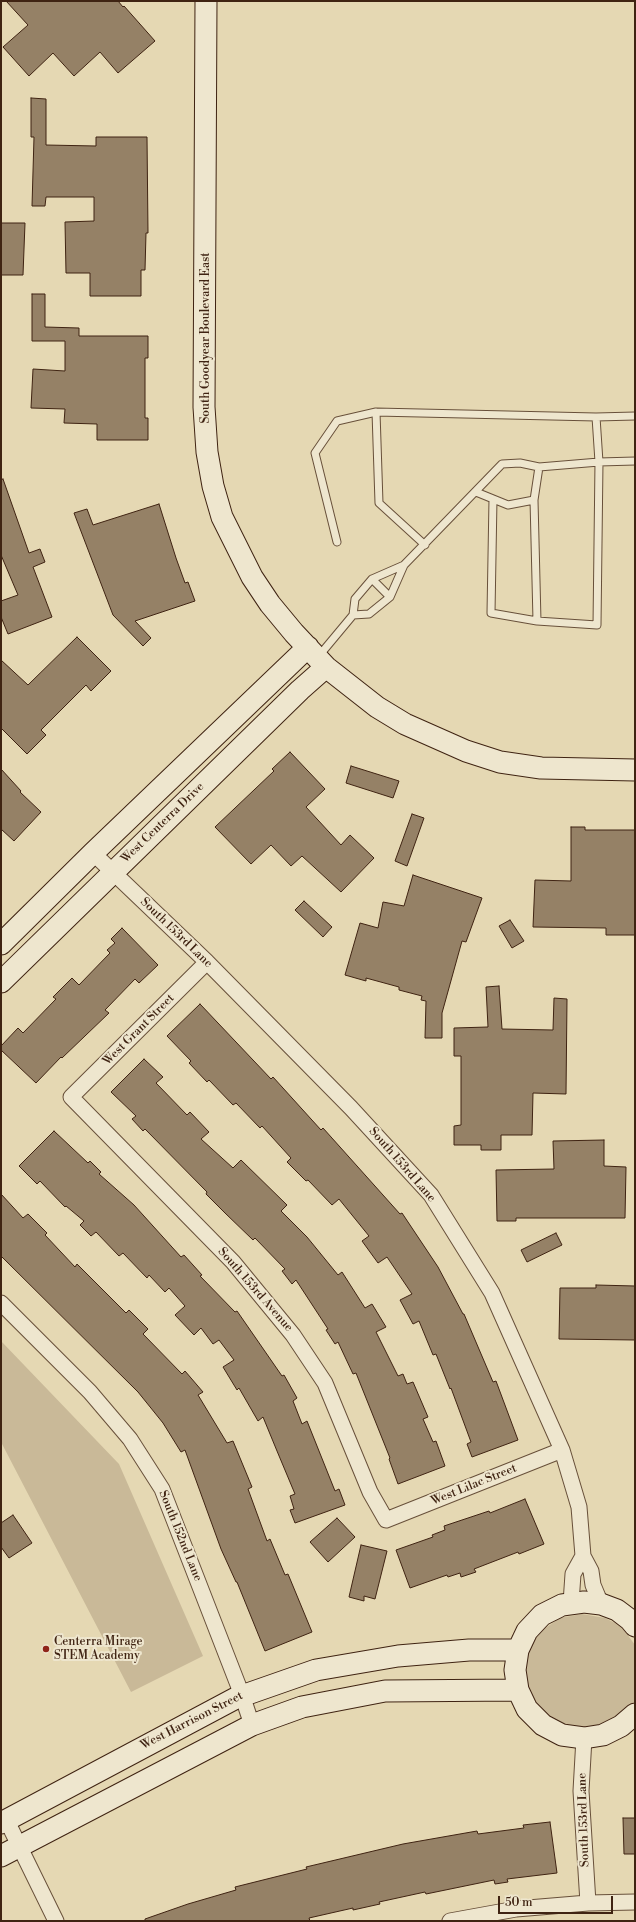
<!DOCTYPE html>
<style>
body{margin:0}
#map{position:relative;width:636px;height:1922px;overflow:hidden;background:#e5d8b3;font-family:"Libre Bodoni",serif}
canvas{display:block}
.frame{position:absolute;inset:0;border:2px solid #3f2312;pointer-events:none}
.scale{position:absolute;left:498px;top:1896px;width:115px;height:18px;box-sizing:border-box;border:2px solid #3f2312;border-top:0;padding-left:5px;font-size:12px;line-height:14px;white-space:nowrap;color:#3f2312;-webkit-text-stroke:3px #eee6ce;paint-order:stroke}
</style>
<div id="map">
<canvas width="636" height="1922"></canvas>
<div class="frame"></div>
<div class="scale">50 m</div>
</div>
<script>
const context = document.querySelector('canvas').getContext('2d');
context.lineJoin = 'round';
function fillPath(path, color) { context.fillStyle = color; context.fill(path, 'evenodd'); }
const poly = rows => new Path2D(rows.map(r => 'M' + r).join(''));
function trace(path, color, width, dash) { context.strokeStyle = color; context.lineWidth = width; context.lineCap = dash ? 'butt' : 'round'; context.setLineDash(dash || []); context.stroke(path); }
function label(font, color, halo, rows, align = 'center') {
  context.font = font + ' "Libre Bodoni",serif'; context.lineWidth = 4; context.setLineDash([]); context.textBaseline = 'middle'; context.strokeStyle = halo; context.fillStyle = color; for (const [text, x, y, turn = 0] of rows) {
    context.save(); context.translate(x, y); context.rotate((+turn || 0) * Math.PI / 180); context.textAlign = isNaN(turn) ? turn : align; if (halo) context.strokeText(text, 0, 0); context.fillText(text, 0, 0); context.restore();
  }
}
fillPath(poly([
 [1,1341,119,1464,203,1656,131,1692,1,1442],
 [582,1614,605,1618,615,1623,624,1630,635,1645,635,1700,633,1704,617,1721,584,1731,551,1722,529,1695,524,1672,528,1650,541,1631,560,1618]
]), '#c9b998');
const building = poly([
 [6,1,118,1,123,7,124,6,155,41,118,73,100,52,74,76,53,53,29,76,3,47,28,25,6,1],
 [31,98,46,99,46,145,96,146,96,137,147,137,148,233,146,233,145,270,141,270,141,296,90,296,90,273,66,273,65,222,94,221,94,197,46,197,45,206,32,206,34,137,31,137,31,98],
 [1,223,25,223,23,275,1,275,1,223],
 [32,294,45,294,45,327,79,328,79,336,148,336,148,358,145,358,145,418,148,418,148,440,97,440,97,424,64,423,65,409,31,408,33,369,65,371,65,341,32,341,32,294],
 [3,479,29,553,40,549,45,562,33,567,52,617,8,634,1,617,1,601,18,595,1,555,1,480,3,479],
 [159,504,176,558,185,583,188,582,195,601,135,621,151,638,143,646,113,615,74,513,87,509,93,525,159,504],
 [77,637,111,671,91,691,86,685,41,730,46,735,27,754,1,728,1,660,28,685,77,637],
 [290,752,325,789,306,807,341,845,350,835,374,858,341,892,302,856,291,866,271,845,251,864,215,827,274,771,272,769,290,752],
 [351,766,399,781,393,798,346,783,351,766],
 [1,769,21,791,20,792,41,812,14,841,1,829,1,769],
 [412,814,424,818,407,866,395,861,412,814],
 [571,827,585,827,585,830,635,830,635,935,606,935,606,928,533,927,535,880,571,881,571,827],
 [413,875,482,898,466,942,462,941,442,1013,442,1038,425,1038,426,1001,421,1000,422,996,399,990,399,987,366,978,366,981,345,975,360,923,378,928,383,902,404,906,413,875],
 [304,901,332,927,323,937,295,910,304,901],
 [510,920,524,941,512,948,499,926,510,920],
 [122,928,158,965,139,983,135,979,105,1010,109,1013,62,1058,61,1057,36,1083,1,1050,1,1046,18,1028,23,1033,56,999,53,997,72,978,79,985,110,953,107,950,115,943,111,939,122,928],
 [499,986,502,1029,553,1030,554,998,567,999,566,1094,533,1093,532,1135,501,1135,501,1150,481,1150,481,1145,454,1145,454,1126,461,1125,461,1056,454,1056,454,1028,488,1027,486,987,499,986],
 [200,1004,271,1079,273,1077,321,1130,323,1128,400,1214,402,1213,438,1267,463,1314,464,1314,493,1382,496,1381,518,1440,472,1457,467,1444,471,1442,451,1388,450,1389,436,1354,433,1355,419,1321,413,1324,400,1300,412,1294,387,1257,378,1263,362,1241,369,1236,339,1199,332,1205,308,1180,306,1181,287,1162,291,1158,262,1126,260,1128,236,1103,233,1105,209,1080,207,1082,189,1063,191,1061,167,1036,200,1004],
 [144,1059,163,1077,156,1083,187,1115,190,1112,209,1132,201,1139,233,1168,241,1160,287,1205,281,1211,307,1237,338,1275,342,1272,365,1308,372,1304,386,1327,376,1332,398,1376,403,1374,407,1384,413,1382,428,1417,423,1419,433,1442,436,1441,445,1466,398,1484,389,1459,390,1458,356,1373,353,1374,338,1342,335,1344,326,1330,328,1329,296,1280,292,1284,282,1271,285,1269,255,1238,253,1240,225,1213,206,1194,207,1192,145,1129,143,1131,132,1119,136,1116,111,1092,144,1059],
 [54,1131,88,1163,90,1161,101,1172,99,1174,134,1205,181,1257,184,1255,202,1275,200,1276,235,1312,237,1311,282,1376,284,1375,297,1398,293,1401,302,1424,307,1421,335,1491,339,1489,345,1505,295,1523,290,1510,294,1509,290,1496,295,1494,277,1451,263,1417,258,1421,239,1388,237,1390,223,1367,234,1360,219,1340,213,1344,201,1328,194,1335,175,1315,185,1306,169,1288,165,1292,149,1275,147,1278,123,1253,119,1256,96,1232,91,1236,80,1225,84,1221,66,1206,65,1207,40,1181,37,1184,19,1166,54,1131],
 [604,1140,604,1166,626,1167,625,1218,516,1218,516,1221,497,1221,496,1170,554,1169,553,1141,604,1140],
 [1,1194,23,1218,28,1214,47,1233,45,1235,75,1267,77,1264,126,1313,129,1310,148,1329,143,1334,182,1374,185,1371,203,1392,198,1395,227,1443,233,1441,252,1487,248,1489,267,1541,270,1539,285,1575,288,1574,312,1632,265,1651,237,1582,236,1582,221,1549,185,1450,181,1452,163,1423,138,1392,1,1256,1,1194],
 [556,1233,562,1245,527,1262,521,1250,556,1233],
 [596,1285,635,1286,635,1340,559,1339,560,1288,596,1288,596,1285],
 [525,1499,544,1544,519,1554,518,1552,474,1569,476,1572,461,1577,460,1573,448,1577,447,1575,410,1588,396,1550,433,1537,432,1535,445,1530,444,1526,489,1511,490,1513,525,1499],
 [13,1515,32,1543,9,1558,1,1547,1,1523,13,1515],
 [337,1518,355,1537,328,1562,310,1542,337,1518],
 [361,1545,387,1551,375,1599,364,1596,364,1601,349,1597,361,1545],
 [623,1818,635,1818,635,1854,624,1854,623,1818],
 [550,1822,557,1873,507,1879,508,1882,495,1884,494,1880,426,1894,425,1892,379,1902,380,1904,353,1910,353,1908,309,1918,310,1921,145,1921,145,1919,188,1904,236,1890,235,1887,307,1869,306,1867,403,1844,477,1831,478,1834,524,1828,523,1825,550,1822]
]);
fillPath(building, '#958166');
trace(building, '#3f2312', 1);
const lane = poly([
 [376,412,596,417,599,462,539,467],
 [596,417,635,416],
 [493,499,491,613,537,621],
 [534,500,537,621,597,625,599,462,635,461],
 [337,542,315,453,337,421,376,412,379,503,425,545],
 [372,579,390,597],
 [353,615,369,614,390,597,404,565,502,464,520,463,539,467,534,500,508,505,476,492],
 [318,657,353,615,355,599,372,579,404,565]
]);
const street = poly([
 [93,853,207,962,351,1108,431,1195,492,1293,562,1450,579,1507,583,1556,591,1571,593,1585,601,1604],
 [207,962,71,1097,233,1262,293,1335,325,1383,370,1492,386,1520,562,1450],
 [1,1303,90,1392,130,1439,162,1489,242,1695,252,1725],
 [571,1603,573,1574,583,1556],
 [584,1738,581,1791,588,1903],
 [7,1821,56,1921],
 [450,1921,516,1909,588,1903,635,1902]
]);
const secondary = poly([
 [206,1,204,407,207,452,213,486,222,517,252,577,270,604,294,633,326,667,377,707,405,724,466,751,500,762,541,768,635,770],
 [1,944,93,853,308,647],
 [1,982,300,690,326,667],
 [635,1626,630,1620,617,1610,601,1604,584,1602,562,1605,542,1615,527,1631,518,1650,515,1670,518,1690,527,1709,543,1725,562,1735,584,1738,603,1735,621,1726,635,1714],
 [1,1823,236,1698,316,1670,398,1656,469,1650,518,1650],
 [1,1856,252,1725,302,1707,385,1691,518,1690]
]);
trace(lane, '#68503a', 9);
trace(street, '#68503a', 17);
trace(secondary, '#3f2312', 23);
trace(lane, '#eee6ce', 7);
trace(street, '#eee6ce', 15);
trace(secondary, '#eee6ce', 21);
for (const [x, y, r, color] of [
 [46,1649,4,"#8f2418"]
]) { const dot = new Path2D(); dot.arc(x, y, r, 0, 2 * Math.PI); context.fillStyle = color; context.fill(dot); trace(dot, '#eee6ce', 1.5); }
label('12px', '#3f2312', '#eee6ce', [
 ["South Goodyear Boulevard East",206,338,-90],
 ["West Centerra Drive",163,823,-44],
 ["South 153rd Lane",176,933,44],
 ["West Grant Street",139,1030,-45],
 ["South 153rd Lane",402,1165,49],
 ["South 153rd Avenue",255,1290,49],
 ["West Lilac Street",474,1485,-22],
 ["South 152nd Lane",180,1536,68],
 ["West Harrison Street",192,1721,-27],
 ["South 153rd Lane",584,1820,-92]
]);
label('12px', '#3f2312', '#eee6ce', [
 ["Centerra Mirage",54,1642],
 ["STEM Academy",54,1656]
], 'left');
</script>
